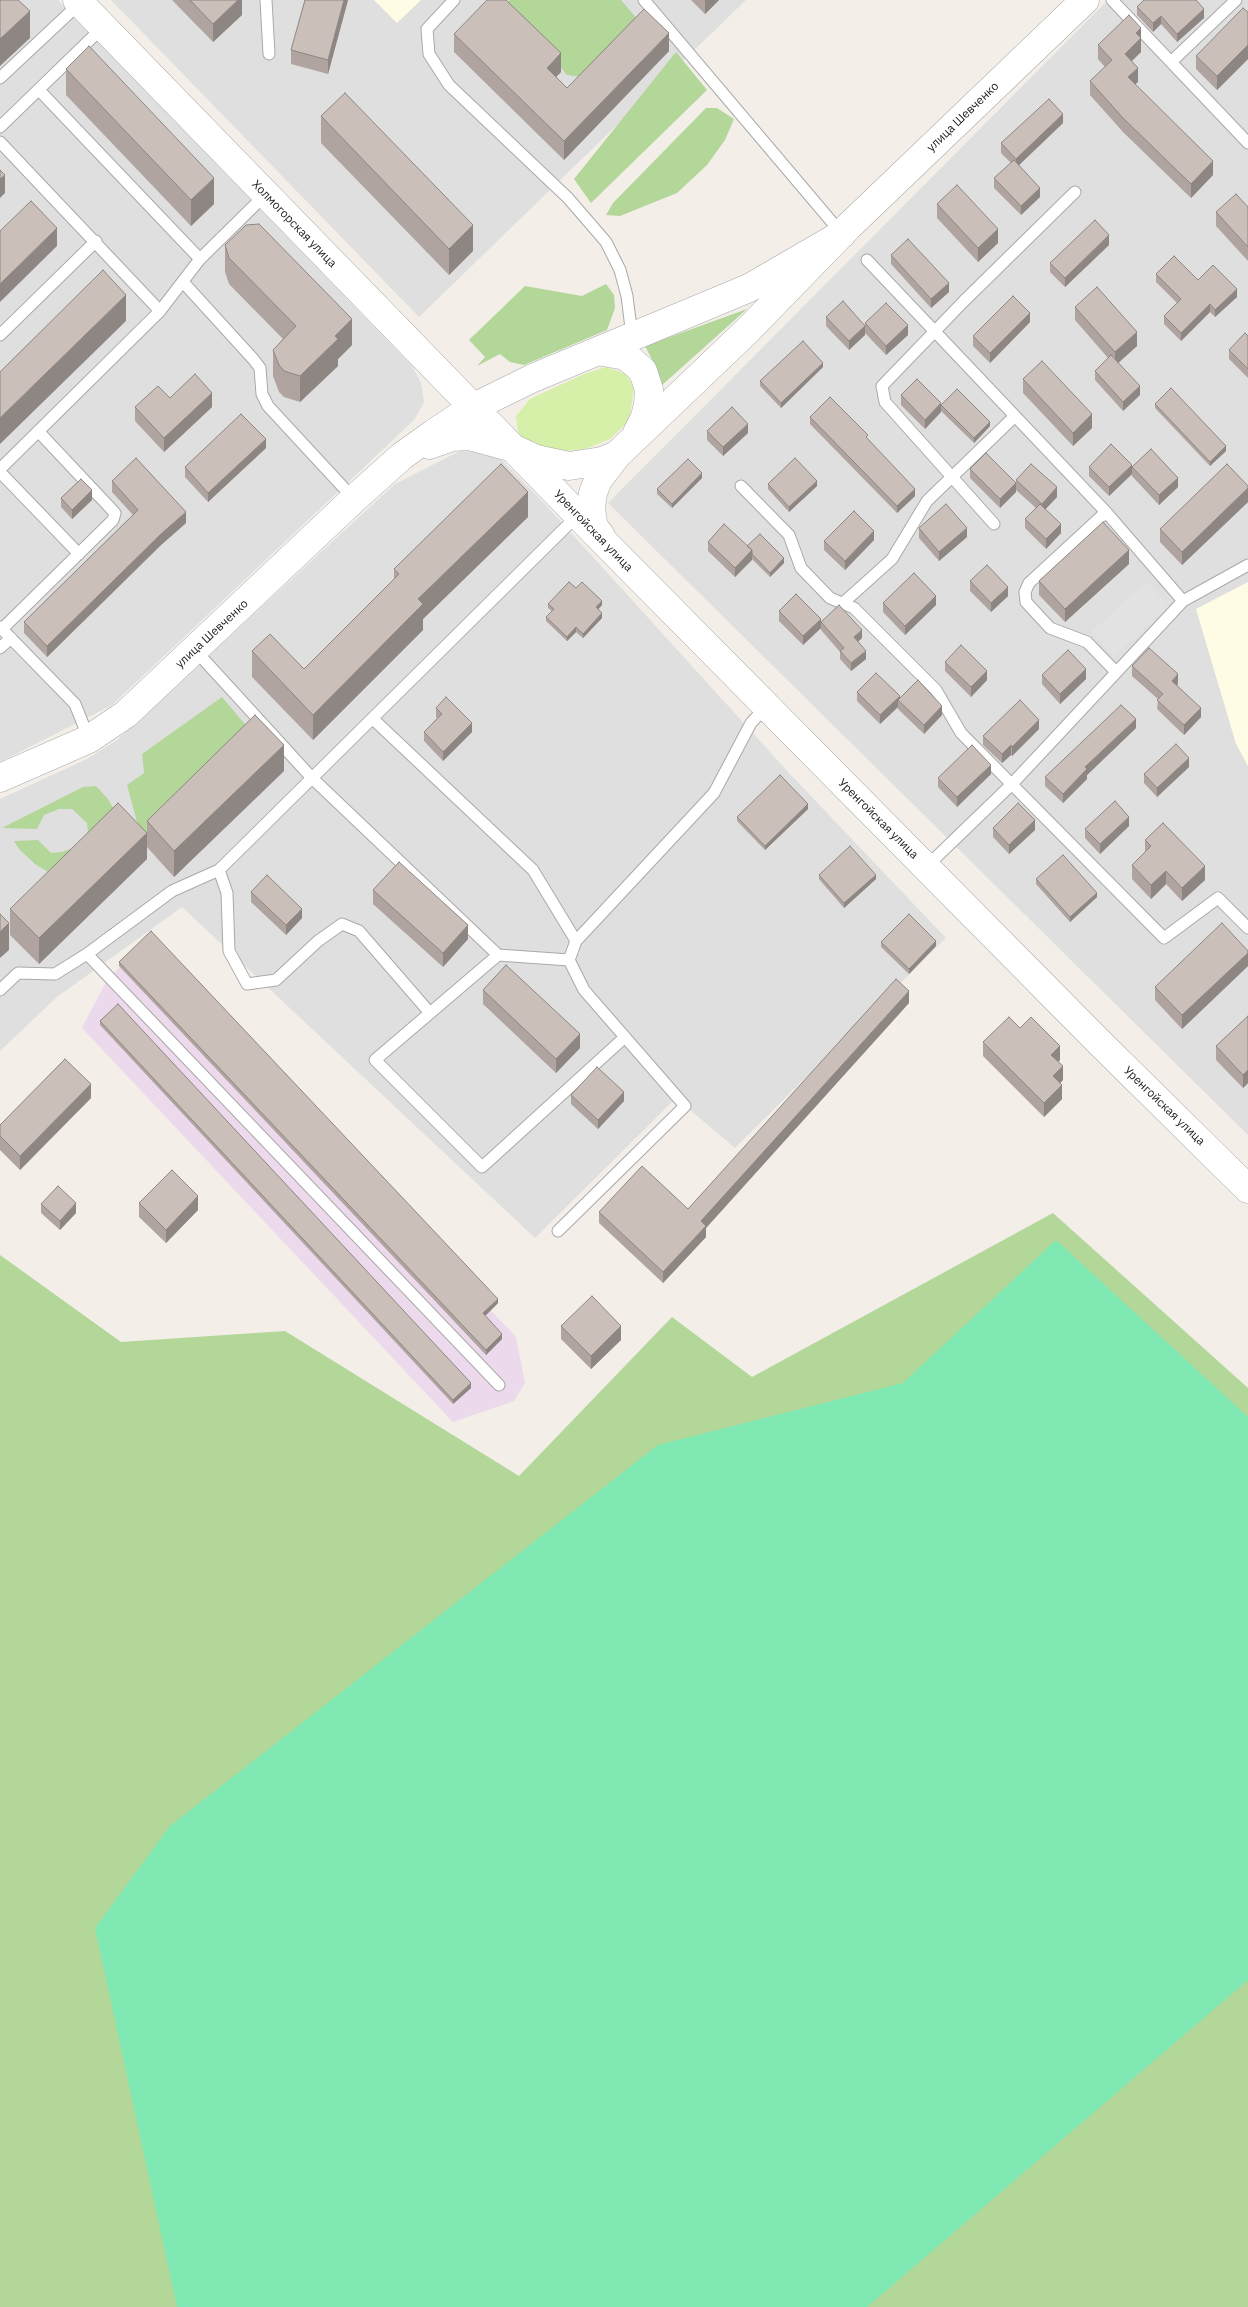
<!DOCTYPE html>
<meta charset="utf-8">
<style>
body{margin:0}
canvas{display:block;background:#f3eee8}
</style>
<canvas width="1248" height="2307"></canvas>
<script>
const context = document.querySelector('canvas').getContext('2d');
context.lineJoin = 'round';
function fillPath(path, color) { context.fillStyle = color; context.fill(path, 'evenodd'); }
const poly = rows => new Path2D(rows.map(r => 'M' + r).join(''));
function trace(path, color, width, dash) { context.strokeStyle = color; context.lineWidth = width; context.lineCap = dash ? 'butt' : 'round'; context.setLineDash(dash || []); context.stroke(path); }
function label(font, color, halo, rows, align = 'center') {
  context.font = font + ' "IBM Plex Sans",sans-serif'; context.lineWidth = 5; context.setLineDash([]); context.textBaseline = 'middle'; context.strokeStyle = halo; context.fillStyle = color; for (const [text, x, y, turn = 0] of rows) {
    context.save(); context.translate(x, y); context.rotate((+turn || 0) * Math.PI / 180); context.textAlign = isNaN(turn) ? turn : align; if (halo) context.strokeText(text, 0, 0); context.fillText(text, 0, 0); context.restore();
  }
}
fillPath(poly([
 [0,0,58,0,412,366,421,383,424,402,415,419,112,705,0,762],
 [111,0,746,0,419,317],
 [1108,0,1248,0,1248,1135,608,503],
 [460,451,495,453,543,502,790,774,946,938,735,1148,676,1098,535,1238,182,907,57,997,0,1051,0,799,87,759,117,740,395,484]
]), '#e0dfdf');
fillPath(poly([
 [145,945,516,1337,525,1383,514,1401,453,1422,82,1028,108,978]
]), '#ecd9eb');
fillPath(poly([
 [374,0,421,0,397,23],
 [1248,582,1248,766,1236,744,1196,609]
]), '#fffce5');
fillPath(poly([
 [606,367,626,374,634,388,629,421,610,439,585,449,555,452,530,446,518,432,516,416,530,399,584,374]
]), '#d6f0aa');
fillPath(poly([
 [509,0,621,0,644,27,589,78,567,75,508,3],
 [676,52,707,90,591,203,574,179],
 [706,108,717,108,734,119,725,140,707,165,677,193,620,216,606,215,613,203],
 [606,284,614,295,615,308,607,330,524,365,510,362,500,354,477,366,485,357,469,340,525,286,582,296],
 [747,309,661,386,656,367,645,346],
 [222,697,254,735,145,839,137,822,127,785,144,773,142,754],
 [96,786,108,799,116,813,56,877,35,864,19,849,14,841,38,840,51,853,62,852,83,844,88,833,87,823,72,809,59,809,44,815,37,829,2,828,83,787],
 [1053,1213,1248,1388,1248,2307,0,2307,0,1255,121,1342,285,1331,519,1476,672,1317,752,1377]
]), '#b3d699');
fillPath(poly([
 [1056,1240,1248,1417,1248,1980,867,2307,177,2307,95,1928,170,1826,658,1445,903,1383]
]), '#80e8b2');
fillPath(poly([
 [1146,581,1169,606,1114,657,1091,632]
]), '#e2e2e2');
const service = poly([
 [266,0,269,54],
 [454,0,427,29,429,54,449,85,568,198,606,242,620,270,627,296,632,336],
 [644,0,842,234],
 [1112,0,1248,143],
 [1171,62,1236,0],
 [0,78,80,3],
 [39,90,200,259],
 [0,127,103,27],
 [0,142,160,311,0,469],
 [867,260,1106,512,1183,601],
 [183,282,254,360,260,368,262,394,268,406,354,499],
 [160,311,200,259,265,195],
 [0,335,96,241],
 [0,472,79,554],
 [741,486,789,535,801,568,830,598,854,608,936,690,961,733,1164,938,1218,898,1248,928],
 [1106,512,1029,583,1025,592,1026,602,1050,628,1087,642,1116,672],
 [994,524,885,402,882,386,964,301,1075,192],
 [843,603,892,559,927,501,1015,416],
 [0,627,75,704,89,739],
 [2,629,113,520,115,513,38,431],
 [0,648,11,638],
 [195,650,312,778,498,955,569,960],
 [373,719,533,870,576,941],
 [926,867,1011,785,1183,601,1248,565],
 [219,870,227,893,229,951,247,984,276,980,318,941,342,924,359,931,430,1013],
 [87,954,499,1385],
 [498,955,375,1060,482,1167,625,1037],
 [0,990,18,973,55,974,87,954,172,891,219,870,578,515],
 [558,1231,685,1106,584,990,569,960,576,941,714,793,751,723,766,707]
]);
const tertiary = poly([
 [77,0,609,547,1100,1043,1248,1189],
 [597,351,626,356,643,371,649,390,648,404,645,417,637,433],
 [429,445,452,437,469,436,510,447,536,459,569,466,602,461,617,455,749,329,849,226,1085,0],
 [601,536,594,527,592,517,591,507,593,493,598,480,617,455],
 [0,778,89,739,126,714,354,499,402,456,434,433,472,408,533,378,749,288,842,234]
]);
trace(service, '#a9a9a9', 13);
trace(tertiary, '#a9a9a9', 29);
trace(service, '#fff', 11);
trace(tertiary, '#fff', 28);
fillPath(poly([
 [172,0,242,0,242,15,213,42],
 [348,0,328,74,291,64,291,50],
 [691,0,719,0,705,14],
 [1137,7,1204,18,1177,42,1161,24,1153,32,1137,15],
 [1248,12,1248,59,1217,90,1196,69,1196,56],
 [1141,28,1141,52,1131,61,1138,82,1135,84,1213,175,1191,198,1123,132,1090,95,1090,81,1105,67,1098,59,1098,45],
 [454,34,561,72,556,77,567,88,669,51,564,160,454,52],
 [66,69,214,204,191,226,66,95],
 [321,116,473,251,449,275,321,143],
 [1063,123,1019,165,1040,197,1021,215,994,188,994,178,1011,163,1001,153,1001,143],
 [937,204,998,243,978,262,937,218],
 [1248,207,1248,261,1216,226,1216,212],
 [225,245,352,345,338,359,338,366,300,402,284,397,279,392,273,376,273,350,283,339,229,284,225,272],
 [1109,245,1065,287,1050,272,1050,263],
 [891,255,949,292,931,308,891,264],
 [1156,274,1198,280,1237,297,1215,317,1210,312,1181,341,1164,324,1164,316,1177,303,1156,282],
 [1075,307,1137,346,1118,362,1140,395,1123,411,1095,380,1095,371,1108,358,1075,320],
 [826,317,865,325,865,323,908,335,886,355,865,333,865,335,849,350,826,326],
 [1030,322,990,363,973,346,973,336],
 [1248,336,1248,378,1229,359,1229,350],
 [823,367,781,408,760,386,760,381],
 [1023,379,1092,428,1073,446,1023,393],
 [901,395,941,405,990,426,974,443,941,411,941,412,925,429,901,405],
 [170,398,212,407,164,452,135,421,135,407],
 [1155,404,1226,451,1210,466,1155,408],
 [810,417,868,439,915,496,897,513,810,424],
 [707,431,748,433,723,456,707,440],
 [266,448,208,502,185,477,185,467],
 [1089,467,1132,474,1109,496,1089,476],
 [1132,467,1178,487,1159,505,1132,476],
 [970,469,1016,482,1016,480,1057,497,1045,509,1061,533,1046,549,1025,528,1025,519,1036,508,1016,490,1016,492,1000,508,970,478],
 [702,478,672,508,657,494,657,489],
 [112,481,186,523,161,545,47,657,24,633,24,622,133,515,112,492],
 [768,484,817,486,789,512,768,489],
 [1248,486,1248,502,1182,565,1160,542,1160,529],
 [61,498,92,500,72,519,61,507],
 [528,517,423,619,423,630,313,740,252,677,252,651,304,669,394,579,394,569],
 [919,528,967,537,939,561,919,538],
 [874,540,845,570,824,550,824,541],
 [708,542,747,546,784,563,770,577,752,559,735,577,708,551],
 [1129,564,1065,622,1039,595,1039,581],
 [970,581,1008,596,991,612,970,591],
 [576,588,602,605,598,609,602,618,583,638,576,632,567,641,546,621,546,617,552,611,548,608,548,604],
 [883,603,936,605,905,635,883,612],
 [779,611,821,628,803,645,779,621],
 [821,622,862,638,858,642,866,659,851,671,840,659,840,652,821,630],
 [945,662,987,680,971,697,945,671],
 [1132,666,1178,684,1177,685,1201,717,1184,735,1157,709,1158,699,1132,676],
 [1042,675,1086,679,1060,704,1042,684],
 [857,692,900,698,942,715,924,734,898,709,898,707,880,724,857,701],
 [436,708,472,732,443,761,424,741,424,732,437,718,436,717],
 [1136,728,1087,775,1087,779,1063,803,1045,786,1045,777],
 [1039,729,1012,756,1011,755,1002,763,983,745,983,736],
 [1189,767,1157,797,1144,783,1144,774],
 [284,771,174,877,147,847,147,859,39,964,10,935,10,909,147,833,147,821],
 [991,774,957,807,938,787,938,778],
 [808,809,765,850,737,821,737,817],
 [1129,826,1100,854,1085,838,1085,829],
 [993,828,1035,830,1009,854,993,837],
 [1145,840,1205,880,1182,901,1166,884,1151,899,1132,879,1132,865,1145,852],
 [819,875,876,879,844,908,819,879],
 [1036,879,1097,897,1070,922,1036,884],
 [373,890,468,939,443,967,373,904],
 [251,892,302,918,286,935,251,902],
 [881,942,936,946,909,974,881,947],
 [1248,951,1248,966,1182,1029,1155,1000,1155,987],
 [119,962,498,1303,485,1316,502,1339,486,1355,119,966],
 [483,990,580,1048,556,1073,483,1004],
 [909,1003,706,1228,706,1237,663,1283,599,1223,599,1212,688,1209],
 [1248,1016,1248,1083,1243,1088,1216,1060,1216,1046],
 [100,1021,471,1388,453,1404,100,1025],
 [1020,1028,1060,1060,1058,1062,1063,1080,1060,1083,1062,1099,1044,1117,983,1056,983,1042],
 [571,1095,624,1101,598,1129,571,1104],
 [91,1098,20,1170,0,1150,0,1125],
 [139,1203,198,1210,166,1243,139,1217],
 [41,1204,76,1213,60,1230,41,1213],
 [561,1326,621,1340,591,1369,561,1339]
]), '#afa4a0');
fillPath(poly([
 [238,0,242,0,242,15,213,42,213,24],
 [344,0,348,0,328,74,328,60],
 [705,0,719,0,705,14],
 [1204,9,1204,18,1177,42,1177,34],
 [30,11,30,38,0,66,0,39],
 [1161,16,1161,24,1153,32,1153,23],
 [1141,28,1141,52,1125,68,1125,54,1136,33],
 [669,33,669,51,564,160,564,141],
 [1248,45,1248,59,1217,90,1217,76],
 [561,53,561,72,547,86,547,68],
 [1138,68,1138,82,1128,91,1128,77],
 [1063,114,1063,123,1016,168,1016,159],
 [1213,161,1213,175,1191,198,1191,184],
 [5,175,5,193,0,198,0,179],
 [214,178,214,204,191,226,191,200],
 [1040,188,1040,197,1021,215,1021,206],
 [473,225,473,251,449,275,449,249],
 [57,228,57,246,0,302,0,284],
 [998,229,998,243,978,262,978,248],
 [1109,235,1109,245,1065,287,1065,278],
 [949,283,949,292,931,308,931,299],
 [1237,289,1237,297,1215,317,1215,310],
 [126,295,126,321,0,444,0,418],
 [1210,304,1210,312,1181,341,1181,333],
 [1030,313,1030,322,990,363,990,353],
 [352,319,352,345,338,359,338,366,300,402,300,376,335,336],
 [908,325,908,335,886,355,886,346],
 [865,326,865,335,849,350,849,341],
 [1137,332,1137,346,1115,366,1115,352],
 [823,363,823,367,781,408,781,403],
 [1140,386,1140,395,1123,411,1123,402],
 [212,393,212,407,164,452,164,438],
 [941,403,941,412,925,429,925,420],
 [1092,414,1092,428,1073,446,1073,433],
 [990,422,990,426,974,443,974,438],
 [748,424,748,433,723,456,723,447],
 [266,439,266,448,208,502,208,493],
 [1226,446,1226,451,1210,466,1210,462],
 [1132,465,1132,474,1109,496,1109,487],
 [702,473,702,478,672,508,672,504],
 [1178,478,1178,487,1159,505,1159,495],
 [817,481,817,486,789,512,789,507],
 [1016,483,1016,492,1000,508,1000,499],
 [1057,487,1057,497,1042,513,1042,504],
 [1248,488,1248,502,1182,565,1182,552],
 [915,489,915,496,897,513,897,506],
 [92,490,92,500,72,519,72,510],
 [528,492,528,517,423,619,423,630,313,740,313,715,418,599],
 [186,512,186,523,161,545,47,657,47,646,161,534],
 [1061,524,1061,533,1046,549,1046,539],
 [967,528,967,537,939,561,939,552],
 [874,531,874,540,845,570,845,561],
 [752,550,752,560,735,577,735,568],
 [1129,550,1129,564,1065,622,1065,609],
 [784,558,784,563,770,577,770,573],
 [1008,587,1008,596,991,612,991,603],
 [936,596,936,605,905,635,905,626],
 [602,601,602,605,596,612,596,607],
 [602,613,602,618,583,638,583,634],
 [821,619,821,628,803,645,803,636],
 [576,627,576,632,567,641,567,637],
 [862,630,862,638,854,645,854,637],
 [866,651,866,659,851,671,851,663],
 [1086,669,1086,679,1060,704,1060,694],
 [987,671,987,680,971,697,971,687],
 [1178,674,1178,684,1172,690,1172,681],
 [900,696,900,701,898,700,898,707,880,724,880,715],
 [942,706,942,715,924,734,924,725],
 [1201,708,1201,717,1184,735,1184,725],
 [1136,719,1136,728,1087,775,1087,779,1063,803,1063,794,1085,767],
 [1039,720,1039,729,1012,756,1012,747],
 [472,723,472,732,443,761,443,752],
 [284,745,284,771,174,877,174,851],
 [1011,745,1011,755,1002,763,1002,754],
 [1189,758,1189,767,1157,797,1157,788],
 [991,765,991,774,957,807,957,797],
 [808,804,808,809,765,850,765,846],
 [1129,817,1129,826,1100,854,1100,844],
 [1035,820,1035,830,1009,854,1009,845],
 [147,833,147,859,39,964,39,938],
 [1205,866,1205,880,1182,901,1182,888],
 [1166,871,1166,884,1151,899,1151,885],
 [876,875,876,879,844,908,844,903],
 [1097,893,1097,897,1070,922,1070,917],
 [302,909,302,918,286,935,286,925],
 [9,923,9,950,0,958,0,932],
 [468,925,468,939,443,967,443,953],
 [936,941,936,946,909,974,909,969],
 [1248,953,1248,966,1182,1029,1182,1015],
 [909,991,909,1003,706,1228,706,1237,663,1283,663,1272,701,1221],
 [580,1034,580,1048,556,1073,556,1059],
 [1060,1046,1060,1060,1051,1069,1051,1055],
 [1063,1066,1063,1080,1053,1090,1053,1076],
 [1248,1070,1248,1083,1243,1088,1243,1075],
 [91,1084,91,1098,20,1170,20,1156],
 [1062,1085,1062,1099,1044,1117,1044,1103],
 [624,1092,624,1101,598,1129,598,1120],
 [198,1196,198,1210,166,1243,166,1230],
 [76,1203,76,1213,60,1230,60,1221],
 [498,1299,498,1303,483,1318,483,1313],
 [621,1326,621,1340,591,1369,591,1356],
 [502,1334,502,1339,486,1355,486,1350],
 [471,1383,471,1388,453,1404,453,1400]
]), '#8e8682');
const building = poly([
 [0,0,18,0,30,11,0,39,0,0],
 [190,0,238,0,213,24,190,0],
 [305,0,344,0,328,60,291,50,305,0],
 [487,0,506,0,561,53,547,68,567,88,644,9,669,33,564,141,454,34,487,0],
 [1144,0,1196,0,1204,9,1177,34,1161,16,1153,23,1137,7,1144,0],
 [1243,8,1248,12,1248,45,1217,76,1196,56,1243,8],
 [1129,15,1141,28,1136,33,1141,38,1125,54,1138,68,1128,77,1213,161,1191,184,1123,118,1090,81,1112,60,1098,45,1129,15],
 [89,46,214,178,191,200,66,69,89,46],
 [345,93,473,225,449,249,321,116,345,93],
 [1049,99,1063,114,1016,159,1001,143,1049,99],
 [1014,160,1040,188,1021,206,994,178,1014,160],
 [0,170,5,175,0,179,0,170],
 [957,185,998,229,978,248,937,204,957,185],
 [1236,194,1248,207,1248,247,1216,212,1236,194],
 [31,201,57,228,0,284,0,231,31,201],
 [1095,220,1109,235,1065,278,1050,263,1095,220],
 [259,224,352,319,335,336,338,339,300,376,284,371,279,365,273,350,296,326,229,258,225,245,246,225,259,224],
 [908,239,949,283,931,299,891,255,908,239],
 [1174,256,1198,280,1213,265,1237,289,1215,310,1210,304,1181,333,1164,316,1181,299,1156,274,1174,256],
 [103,270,126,295,0,418,0,372,103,270],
 [1097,287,1137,332,1115,352,1075,307,1097,287],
 [1013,296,1030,313,990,353,973,336,1013,296],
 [843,301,865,326,849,341,826,317,843,301],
 [886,303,908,325,886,346,865,323,886,303],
 [1245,333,1248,336,1248,369,1229,350,1245,333],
 [803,341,823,363,781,403,760,381,803,341],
 [1111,355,1140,386,1123,402,1095,371,1111,355],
 [1042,361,1092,414,1073,433,1023,379,1042,361],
 [195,374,212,393,164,438,135,407,158,386,170,398,195,374],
 [917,379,941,403,925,420,901,395,917,379],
 [1171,388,1226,446,1210,462,1155,404,1171,388],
 [957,389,990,422,974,438,941,405,957,389],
 [830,397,868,435,866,437,915,489,897,506,810,417,830,397],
 [732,407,748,424,723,447,707,431,732,407],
 [241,414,266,439,208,493,185,467,241,414],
 [1111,444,1132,465,1109,487,1089,467,1111,444],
 [1151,449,1178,478,1159,495,1132,467,1151,449],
 [986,453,1016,483,1000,499,970,469,986,453],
 [136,458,186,512,161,534,47,646,24,622,138,510,112,481,136,458],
 [795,458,817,481,789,507,768,484,795,458],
 [688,459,702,473,672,504,657,489,688,459],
 [501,464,528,492,418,599,423,604,313,715,252,651,270,634,304,669,399,574,394,569,501,464],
 [1031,464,1057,487,1042,504,1016,480,1031,464],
 [1227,464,1248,486,1248,488,1182,552,1160,529,1227,464],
 [81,479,92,490,72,510,61,498,81,479],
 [946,504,967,528,939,552,919,528,946,504],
 [1040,504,1061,524,1046,539,1025,519,1040,504],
 [854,511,874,531,845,561,824,541,854,511],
 [1103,522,1129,550,1065,609,1039,581,1103,522],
 [724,524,752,550,735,568,708,542,724,524],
 [760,534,784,558,770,573,752,554,752,550,747,546,760,534],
 [987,565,1008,587,991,603,970,581,987,565],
 [914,573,936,596,905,626,883,603,914,573],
 [569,582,576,588,582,582,602,601,596,607,602,613,583,634,576,627,567,637,546,617,554,609,548,604,569,582],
 [796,594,821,619,803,636,779,611,796,594],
 [839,605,862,630,854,637,866,651,851,663,840,651,844,648,821,622,839,605],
 [961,645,987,671,971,687,945,662,961,645],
 [1149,648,1178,674,1172,681,1201,708,1184,725,1157,700,1163,694,1132,666,1149,648],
 [1068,650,1086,669,1060,694,1042,675,1068,650],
 [876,673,900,696,880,715,857,692,876,673],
 [918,680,942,706,924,725,898,700,918,680],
 [446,697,472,723,443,752,424,732,442,714,436,708,446,697],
 [1020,700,1039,720,1012,747,1011,745,1002,754,983,736,1020,700],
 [1121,705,1136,719,1085,767,1087,769,1063,794,1045,777,1121,705],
 [255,715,284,745,174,851,147,821,255,715],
 [1176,744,1189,758,1157,788,1144,774,1176,744],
 [972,745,991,765,957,797,938,778,972,745],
 [780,775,808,804,765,846,737,817,780,775],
 [1115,801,1129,817,1100,844,1085,829,1115,801],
 [118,803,147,833,39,938,10,909,118,803],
 [1018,803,1035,820,1009,845,993,828,1018,803],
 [1163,823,1205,866,1182,888,1166,871,1151,885,1132,865,1151,846,1145,840,1163,823],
 [850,846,876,875,844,903,819,875,850,846],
 [1063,855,1097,893,1070,917,1036,879,1063,855],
 [399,862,468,925,443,953,373,890,399,862],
 [267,875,302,909,286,925,251,892,267,875],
 [0,914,9,923,0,932,0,914],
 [909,914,936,941,909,969,881,942,909,914],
 [1222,923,1248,951,1248,953,1182,1015,1155,987,1222,923],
 [151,931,498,1299,483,1313,502,1334,486,1350,119,962,151,931],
 [506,965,580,1034,556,1059,483,990,506,965],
 [896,979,909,991,701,1221,706,1226,663,1272,599,1212,642,1166,688,1209,896,979],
 [118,1004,471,1383,453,1400,100,1021,118,1004],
 [1248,1016,1248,1070,1243,1075,1216,1046,1248,1016],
 [1009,1017,1020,1028,1031,1017,1060,1046,1051,1055,1063,1066,1053,1076,1062,1085,1044,1103,983,1042,1009,1017],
 [65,1059,91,1084,20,1156,0,1136,0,1125,65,1059],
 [597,1067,624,1092,598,1120,571,1095,597,1067],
 [172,1170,198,1196,166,1230,139,1203,172,1170],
 [58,1186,76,1203,60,1221,41,1204,58,1186],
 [592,1296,621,1326,591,1356,561,1326,592,1296]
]);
fillPath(building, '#cbbfba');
trace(building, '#8e8682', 1);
label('12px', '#222', '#fff', [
 ["улица Шевченко",963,117,-44],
 ["Холмогорская улица",294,224,46],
 ["Уренгойская улица",593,531,46],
 ["улица Шевченко",212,634,-43],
 ["Уренгойская улица",878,819,45],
 ["Уренгойская улица",1164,1106,44]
]);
</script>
